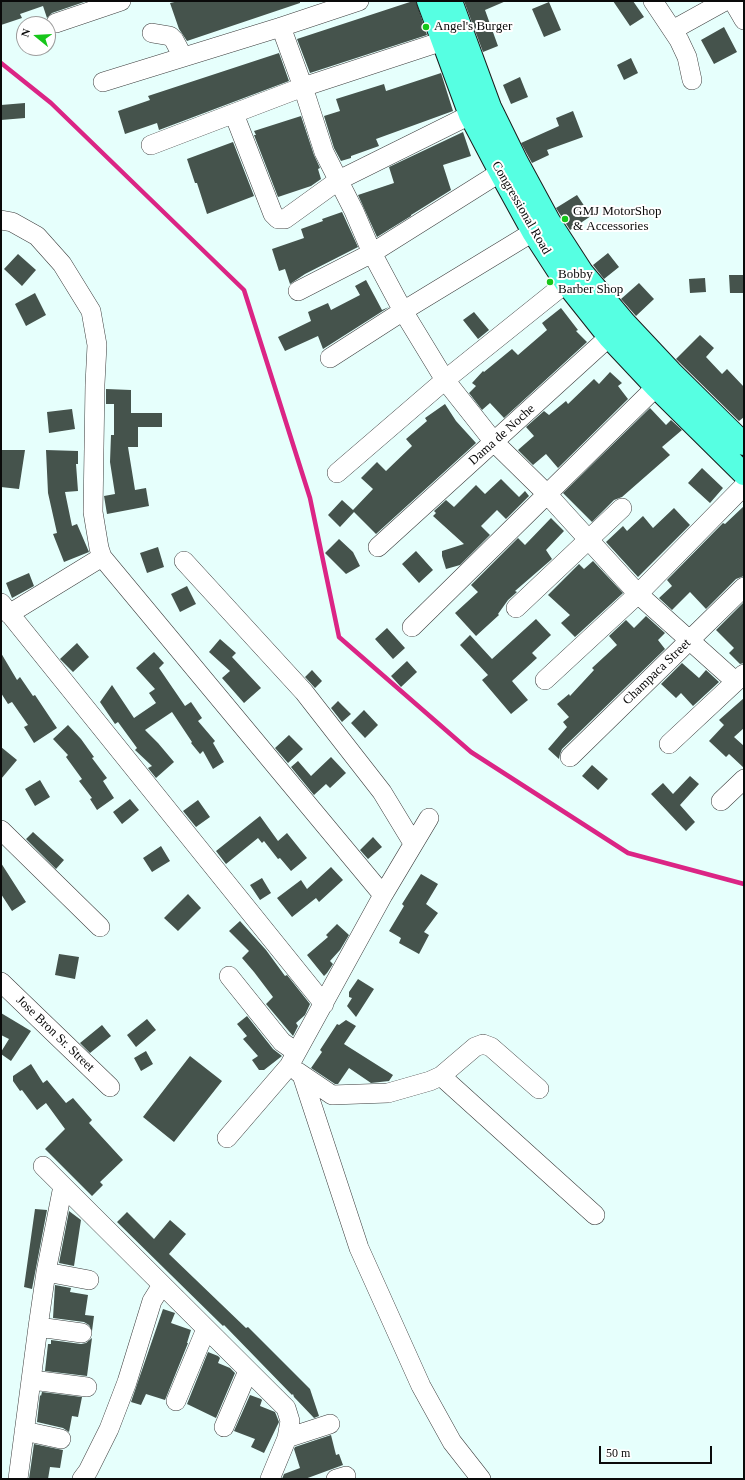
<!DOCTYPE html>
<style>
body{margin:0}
#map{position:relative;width:745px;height:1480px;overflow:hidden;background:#e6fffc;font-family:Georgia,serif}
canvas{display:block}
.frame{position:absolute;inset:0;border:2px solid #0a0a0a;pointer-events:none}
.north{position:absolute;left:16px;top:16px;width:40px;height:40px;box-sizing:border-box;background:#fff;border:1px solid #9d9d9d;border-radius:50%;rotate:288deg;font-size:11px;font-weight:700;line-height:16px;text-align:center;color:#0a0a0a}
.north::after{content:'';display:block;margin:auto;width:14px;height:18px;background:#16c61a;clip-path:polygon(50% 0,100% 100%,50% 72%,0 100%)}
.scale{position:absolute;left:599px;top:1446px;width:113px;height:18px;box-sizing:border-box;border:2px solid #0a0a0a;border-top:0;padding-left:5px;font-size:12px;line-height:14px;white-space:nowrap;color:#0a0a0a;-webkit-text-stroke:3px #fff;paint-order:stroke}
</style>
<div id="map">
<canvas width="745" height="1480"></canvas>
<div class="frame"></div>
<div class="north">N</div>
<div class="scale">50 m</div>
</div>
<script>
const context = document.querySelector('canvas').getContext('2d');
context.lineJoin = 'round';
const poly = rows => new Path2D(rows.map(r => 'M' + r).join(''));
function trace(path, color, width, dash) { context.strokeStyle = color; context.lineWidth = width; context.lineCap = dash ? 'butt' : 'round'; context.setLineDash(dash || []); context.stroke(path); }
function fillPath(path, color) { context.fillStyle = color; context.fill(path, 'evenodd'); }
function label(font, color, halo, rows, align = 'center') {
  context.font = font + ' Georgia,serif'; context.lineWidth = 4; context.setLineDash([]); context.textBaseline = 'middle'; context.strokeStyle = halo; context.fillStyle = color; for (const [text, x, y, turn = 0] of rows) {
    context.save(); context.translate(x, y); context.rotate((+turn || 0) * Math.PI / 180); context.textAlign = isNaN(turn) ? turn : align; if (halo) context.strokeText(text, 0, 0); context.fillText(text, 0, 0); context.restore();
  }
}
trace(poly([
 [1,63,51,103,244,290,310,498,339,637,471,752,628,853,744,884]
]), '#db2585', 4.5);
fillPath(poly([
 [1,1,87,1,52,13,47,18,43,6,20,14,22,18,1,25],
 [179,1,300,1,300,3,187,41,179,29,170,3],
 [413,1,416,1,427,35,310,73,297,39],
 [464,1,506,1,485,10,498,46,483,52],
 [613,1,633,1,644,17,630,26],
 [549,2,561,30,544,37,532,9],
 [724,27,737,52,714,64,701,40],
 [279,53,289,81,159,130,157,123,125,134,118,111,150,100,148,96],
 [631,58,638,73,624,80,617,65],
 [441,73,453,111,376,139,379,146,351,156,351,158,341,161,334,148,324,116,340,111,336,99,384,84,386,91],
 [520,77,528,97,511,104,503,85],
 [25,103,25,118,1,120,1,105],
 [573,111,583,137,547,150,549,155,532,163,521,143,559,126,556,118],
 [301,116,314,155,320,168,318,169,321,179,311,186,278,197,254,135,256,135,254,131],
 [463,132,471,156,443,165,451,190,411,215,411,216,377,237,358,195,394,183,389,167],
 [233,142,254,196,207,214,197,183,195,183,187,159],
 [577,195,591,216,570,230,556,208],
 [342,212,358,247,305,274,290,284,285,269,279,271,272,249,304,238,301,229,323,221,322,219],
 [608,253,619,267,604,279,593,265],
 [18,254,36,270,22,286,4,269],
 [729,275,744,275,744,293,730,293],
 [705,278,706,292,690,293,689,279],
 [366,280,382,310,389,307,323,349,318,336,285,351,278,337,311,321,308,312,328,303,331,310,360,295,355,286],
 [639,283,654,299,636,316,621,299],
 [35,293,46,315,26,326,15,304],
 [561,308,578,330,576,331,587,342,504,418,490,403,482,410,469,393,476,386,472,383,483,371,484,372,512,349,518,355,547,330,542,323],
 [474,312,489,330,478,339,463,320],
 [700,335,714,348,706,357,722,374,727,369,744,387,744,417,739,421,676,359],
 [610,372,622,383,618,386,628,399,558,468,546,454,533,465,518,450,534,436,526,427,544,411,549,415,566,401,568,404,594,379,599,384],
 [106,389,131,390,131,413,162,413,162,427,138,427,138,447,128,447,135,490,146,488,149,506,107,514,104,496,115,494,110,462,111,435,114,435,114,404,106,404],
 [445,404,456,421,476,443,376,534,354,512,340,527,328,515,342,500,353,510,373,489,361,478,377,462,386,471,412,446,406,439,427,421,425,418],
 [650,408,666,425,671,420,682,430,662,447,670,455,622,497,614,500,592,522,563,493],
 [72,409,75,429,49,433,47,412],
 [1,450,25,450,19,489,1,487],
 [46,450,78,451,78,464,76,464,78,491,65,492,72,526,77,524,89,552,64,562,53,534,57,533,48,493],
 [702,468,723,488,710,503,688,483],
 [501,479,519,497,525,491,529,496,506,519,497,510,481,526,490,535,460,565,446,569,442,556,442,551,464,544,433,516,436,513,434,511,446,500,454,507,476,485,485,494],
 [744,506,744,576,736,579,706,609,690,592,672,610,659,598,672,586,667,580,723,523,725,524],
 [674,508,690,525,638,577,606,542,623,526,627,531,643,516,653,528],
 [551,518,564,531,546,550,552,559,515,591,517,592,508,600,498,614,499,615,476,636,455,613,478,592,471,585,518,538,525,545],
 [339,539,353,552,360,566,346,574,325,553],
 [158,547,164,567,147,573,140,553],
 [416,551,433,570,419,583,402,564],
 [593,561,623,593,575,637,561,623,570,615,548,595,579,564,584,569],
 [29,573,34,586,12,598,6,583],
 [187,586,196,604,180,612,171,594],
 [744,602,744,663,740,664,729,653,734,648,716,630],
 [646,616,665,633,658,640,665,649,562,749,560,754,559,759,548,749,567,727,563,722,569,717,557,704,569,694,570,696,594,670,592,668,617,645,609,636,626,620,634,628],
 [536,619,551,635,532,653,537,658,512,681,528,700,511,714,482,680,488,675,460,645,470,635,492,659],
 [387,628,405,648,393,659,375,639],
 [220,639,236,653,232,657,261,688,244,703,222,678,230,671,209,652],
 [77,643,89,657,73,672,60,659],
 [154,652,164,663,159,668,185,706,191,702,202,718,198,721,215,741,213,743,224,762,213,769,203,751,200,754,191,743,192,742,172,712,145,730,158,743,174,762,156,778,148,768,152,766,135,750,137,748,118,722,115,724,100,702,112,685,134,718,156,703,149,693,155,689,136,668],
 [1,653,17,680,20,677,33,696,35,695,57,728,34,743,24,727,28,725,12,702,8,704,1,693],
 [407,661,417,672,401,687,391,676],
 [682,663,699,678,706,670,719,682,693,706,681,693,676,698,661,684],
 [312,670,322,681,315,688,305,677],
 [744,698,744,728,734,737,744,746,744,768,729,754,726,757,709,741,724,725,719,720],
 [338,701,351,714,342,722,331,708],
 [364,710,378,725,365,738,351,723],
 [68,725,81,739,94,757,92,758,107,778,103,781,114,798,97,810,90,799,92,798,79,781,82,779,66,757,68,755,53,739],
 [289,735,303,749,288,763,275,748],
 [1,747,17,760,1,779],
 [331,757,346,773,330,788,326,784,314,795,291,767,298,761,311,776],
 [592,765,608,779,598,790,582,776],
 [690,776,699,784,680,805,695,822,686,831,651,794,663,783,673,794],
 [40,780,50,797,35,806,25,789],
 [130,799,139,810,122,824,113,812],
 [198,800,210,817,196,827,183,811],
 [260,816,278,841,287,833,307,858,291,871,280,858,278,859,264,841,262,843,258,838,226,864,216,851],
 [33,832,64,860,56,869,26,839],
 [373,837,382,847,368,859,360,850],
 [161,846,170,861,152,872,143,858],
 [1,863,26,902,12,911,1,894],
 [331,867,343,880,319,902,316,898,292,917,277,898,301,880,307,889],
 [421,874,438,884,426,904,438,913,424,932,429,935,419,954,399,943,401,938,389,931,404,906,402,904],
 [262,878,271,893,260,900,250,885],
 [188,894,201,908,178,931,164,918],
 [240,921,266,950,285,976,287,975,310,1004,305,1015,296,1023,298,1026,293,1036,266,1004,273,997,254,972,242,958,249,951,229,931],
 [337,924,349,935,340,950,330,961,333,964,327,973,324,976,307,955,328,937,326,935],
 [59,954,79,957,75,979,55,975],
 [358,979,374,989,356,1017,347,1006,352,998,349,997,349,992],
 [1,1013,31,1031,11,1061,1,1054,1,1052,9,1039,1,1035],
 [247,1016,273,1049,282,1056,264,1070,259,1070,252,1060,258,1056,243,1039,247,1036,237,1024],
 [147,1019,156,1030,136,1047,127,1035],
 [346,1020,356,1026,344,1044,393,1075,389,1081,371,1083,349,1068,338,1084,335,1084,311,1068,322,1052,320,1050,337,1024,339,1025],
 [102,1025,111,1036,90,1053,80,1043],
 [146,1051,153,1064,141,1071,134,1058],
 [190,1056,222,1081,174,1142,143,1117],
 [31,1064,43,1083,47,1080,66,1103,73,1098,92,1120,89,1123,123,1160,100,1182,103,1185,92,1196,45,1149,65,1129,46,1103,37,1110,22,1090,20,1091,13,1081,13,1076],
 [35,1209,47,1210,32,1289,24,1287],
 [69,1211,81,1220,74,1266,59,1263],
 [127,1212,154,1239,170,1220,186,1234,169,1254,246,1328,248,1327,310,1389,319,1416,314,1418,294,1397,293,1394,292,1395,224,1325,223,1326,117,1222],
 [55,1285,71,1288,70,1292,88,1295,85,1315,94,1316,92,1331,89,1325,84,1322,53,1318],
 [163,1309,175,1313,171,1323,191,1330,187,1343,188,1343,165,1400,146,1394,141,1405,131,1402],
 [92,1338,87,1376,45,1371,48,1344,51,1344,51,1340,81,1344,86,1343],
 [208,1352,218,1356,220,1358,218,1363,230,1368,235,1373,216,1418,187,1404],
 [42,1392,82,1397,78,1417,72,1416,69,1432,63,1428,37,1422,40,1395,41,1396],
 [250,1395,261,1399,262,1400,260,1406,275,1412,279,1422,264,1453,251,1447,255,1439,234,1431],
 [331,1435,336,1455,339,1454,343,1465,305,1479,282,1479,284,1474,300,1468,294,1449,295,1447],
 [34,1444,63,1450,60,1468,50,1467,48,1479,29,1479]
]), '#45534c');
const minor = poly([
 [653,1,673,31,678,27,725,1],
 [733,1,744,20],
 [56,23,121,1],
 [281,27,303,87,324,152,354,211,372,253,403,311,445,380,494,442,547,494,638,594,735,681],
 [673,31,679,40,687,57,692,80],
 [152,33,170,36,174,40,183,57],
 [103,82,281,27,359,1],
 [234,114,273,214,278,219,285,219,339,180,470,115],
 [151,145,303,87,443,41],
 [1,220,12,222,37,236,62,264,91,311,97,345,95,384,93,512,99,548,102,557,383,895],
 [298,291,372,253,512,165],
 [330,358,403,311,533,232],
 [337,473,445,380,566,283],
 [378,547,620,327],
 [184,561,304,692,382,792,413,843],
 [1,603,324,1004],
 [516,608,622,508],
 [9,614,102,557],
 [412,627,656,387],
 [545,680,638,594,744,486],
 [669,744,744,674],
 [570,757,744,587],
 [721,801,744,779],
 [1,830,100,927],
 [229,976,282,1042,296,1052],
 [1,982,110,1087],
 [298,1072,332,1095,388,1093,430,1081,441,1076,475,1047,483,1044,491,1047,539,1089],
 [302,1075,359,1248,421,1386,452,1442,481,1479],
 [441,1076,595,1215],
 [227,1138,289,1066,383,895,429,818],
 [43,1166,286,1408,290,1421,287,1438,270,1479],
 [46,1272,89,1280],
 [38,1327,82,1333],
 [32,1380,87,1387],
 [176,1401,206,1329],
 [224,1427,248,1371],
 [24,1431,61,1439],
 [287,1438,330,1424],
 [18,1479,38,1327,46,1272,63,1186],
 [82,1479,88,1471,109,1429,127,1382,152,1301,162,1285],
 [336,1479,346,1476]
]);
const major = poly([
 [428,1,470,115,500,172,533,232,566,283,609,337,656,387,744,474],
 [451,1,490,107,517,162,549,221,582,272,625,323,671,372,744,444]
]);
trace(minor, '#3d3d3d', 20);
trace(major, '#1b1b1b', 24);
trace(minor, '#fff', 19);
trace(major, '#56ffe2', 22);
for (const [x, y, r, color] of [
 [426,27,4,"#16c61a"],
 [565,219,4,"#16c61a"],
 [550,282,4,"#16c61a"]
]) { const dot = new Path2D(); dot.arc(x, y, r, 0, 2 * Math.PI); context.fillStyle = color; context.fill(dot); trace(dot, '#fff', 1.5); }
label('13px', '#0a0a0a', '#fff', [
 ["Angel's Burger",434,27],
 ["GMJ MotorShop",573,212],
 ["& Accessories",573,227],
 ["Bobby",558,275],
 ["Barber Shop",558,290]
], 'left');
label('13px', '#0a0a0a', '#fff', [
 ["Congressional Road",521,208,60],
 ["Dama de Noche",502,435,-42],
 ["Champaca Street",657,672,-44],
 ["Jose Bron Sr. Street",55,1034,44]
]);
</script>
